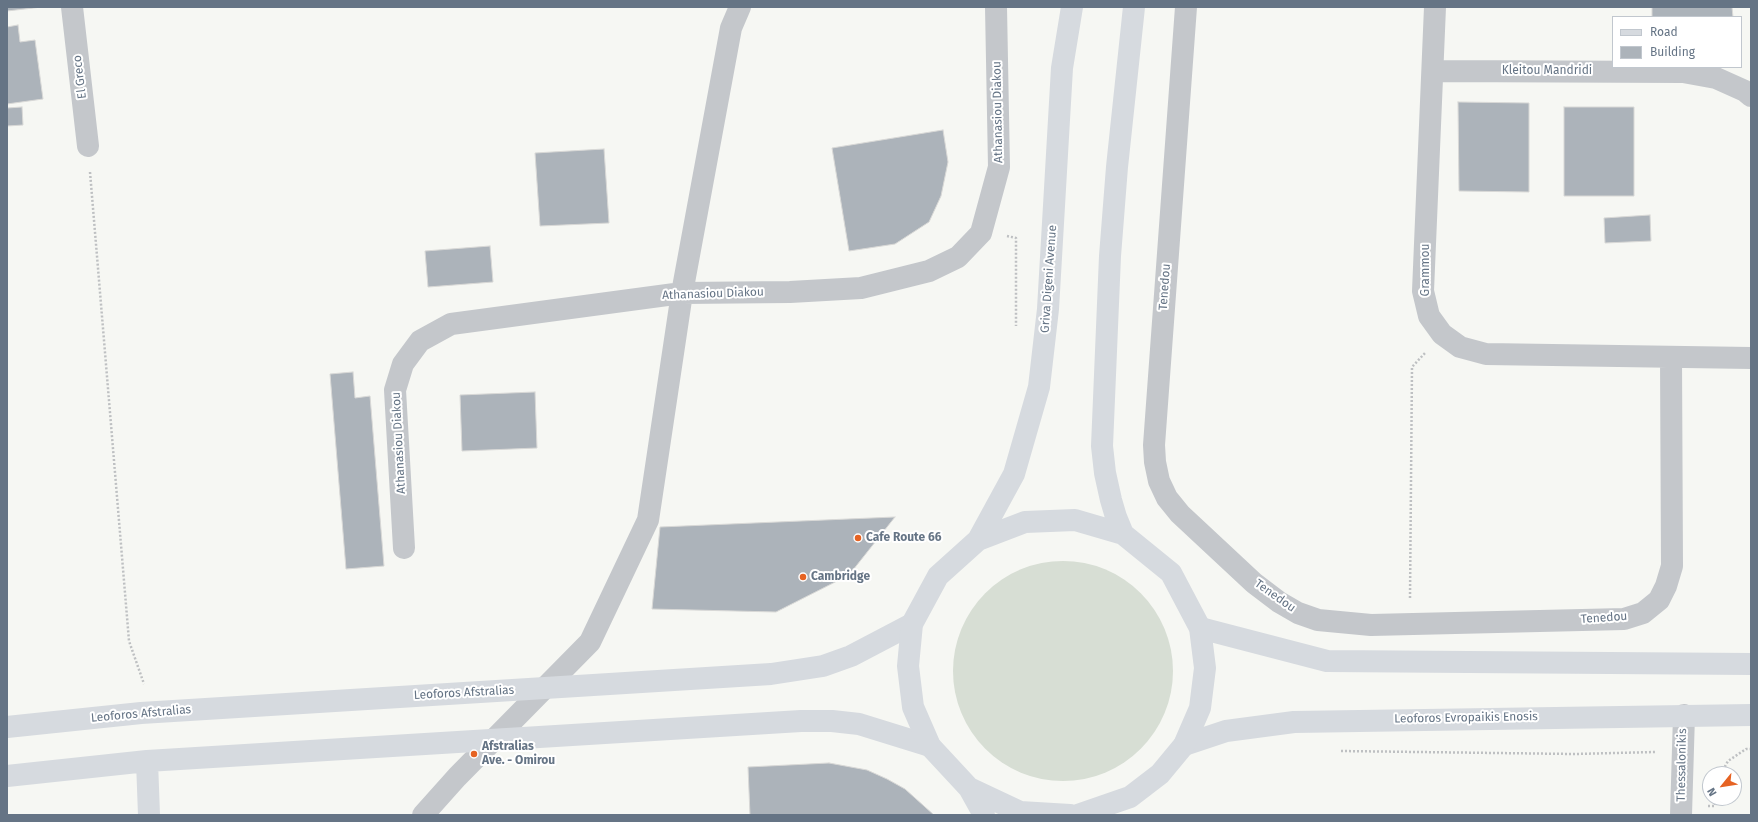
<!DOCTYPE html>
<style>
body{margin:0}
#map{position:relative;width:1758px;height:822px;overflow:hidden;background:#f6f7f3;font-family:"Fira Sans",sans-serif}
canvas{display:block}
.frame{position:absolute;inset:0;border:8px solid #657485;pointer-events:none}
.legend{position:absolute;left:1612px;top:16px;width:130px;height:52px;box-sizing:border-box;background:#fff;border:1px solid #c1c7ce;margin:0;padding:5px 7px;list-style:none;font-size:12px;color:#657485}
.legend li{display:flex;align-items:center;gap:8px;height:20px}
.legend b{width:20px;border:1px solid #c1c7ce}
.north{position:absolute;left:1702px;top:766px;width:40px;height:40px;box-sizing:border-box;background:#fff;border:1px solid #c1c7ce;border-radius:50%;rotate:240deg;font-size:11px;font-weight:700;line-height:16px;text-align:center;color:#657485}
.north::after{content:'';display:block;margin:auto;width:14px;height:18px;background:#e66323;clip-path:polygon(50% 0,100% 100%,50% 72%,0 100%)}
</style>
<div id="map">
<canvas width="1758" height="822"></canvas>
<div class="frame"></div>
<ul class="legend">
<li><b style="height:5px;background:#d6dadf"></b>Road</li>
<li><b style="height:11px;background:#acb3ba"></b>Building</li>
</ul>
<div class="north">N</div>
</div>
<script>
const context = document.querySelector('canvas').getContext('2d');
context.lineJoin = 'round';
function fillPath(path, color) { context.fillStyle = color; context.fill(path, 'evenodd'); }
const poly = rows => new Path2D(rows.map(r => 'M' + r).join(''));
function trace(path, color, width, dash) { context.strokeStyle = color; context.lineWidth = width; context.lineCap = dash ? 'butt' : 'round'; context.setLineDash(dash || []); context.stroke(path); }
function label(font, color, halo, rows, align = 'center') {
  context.font = font + ' "Fira Sans",sans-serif'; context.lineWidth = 4; context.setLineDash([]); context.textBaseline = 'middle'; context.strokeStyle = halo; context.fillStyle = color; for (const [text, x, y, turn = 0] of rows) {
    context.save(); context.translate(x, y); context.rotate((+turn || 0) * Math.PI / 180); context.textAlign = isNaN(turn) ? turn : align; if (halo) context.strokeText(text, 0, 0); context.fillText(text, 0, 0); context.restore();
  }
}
fillPath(poly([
 '953 671a110 110 0 1 1 220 0a110 110 0 1 1-220 0Z'
]), '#d7ded4');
const building = poly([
 [7,7,42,7,7,11,7,7],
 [1652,7,1732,7,1733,17,1652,17,1652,7],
 [18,25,20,42,35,40,43,99,7,104,7,27,18,25],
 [1458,102,1529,103,1529,192,1459,191,1458,102],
 [22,107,23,125,7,126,7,108,22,107],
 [1564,107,1634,107,1634,196,1564,196,1564,107],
 [943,130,948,162,941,196,929,222,895,244,849,251,832,148,943,130],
 [604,149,609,223,540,226,535,153,604,149],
 [1650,215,1651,241,1605,243,1604,218,1650,215],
 [490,246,493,282,428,287,425,251,490,246],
 [353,372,355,398,370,396,384,566,346,569,330,374,353,372],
 [535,392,537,448,462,451,460,395,535,392],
 [895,517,849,575,776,612,652,609,660,527,895,517],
 [829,763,867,770,887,779,905,789,934,815,750,815,748,767,829,763]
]);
fillPath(building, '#acb3ba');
trace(building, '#d8d8d6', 1);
trace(poly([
 [90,172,129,641,144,684],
 [1007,236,1016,238,1016,326],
 [1410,598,1412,367,1425,353],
 [1341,751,1574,754,1656,752],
 [1721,774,1728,761,1746,749,1751,749],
 [1708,806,1715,806,1716,798]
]), '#bec0c2', 2.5, [2, 2]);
trace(poly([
 [72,7,88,146],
 [1186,7,1154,445,1155,462,1159,481,1167,498,1180,514,1254,583,1279,602,1298,613,1318,620,1371,625,1624,619,1643,613,1659,600,1666,586,1672,566,1671,358],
 [1435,7,1423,291,1429,316,1442,334,1460,347,1486,354,1751,358],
 [1434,71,1683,72,1716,78,1745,91,1751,96],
 [404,548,395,390,403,364,420,341,451,324,682,293,790,292,861,288,929,271,958,257,981,233,999,167,996,7],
 [423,815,457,777,590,642,648,520,682,293,731,28,740,7],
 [1681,815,1684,715]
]), '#c4c7cb', 22);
trace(poly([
 [1200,628,1327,661,1751,664],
 [7,727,141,713,771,674,823,666,851,656,912,624],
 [1184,745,1226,731,1294,722,1751,715],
 [147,761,149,815],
 [7,776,147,761,801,721,832,721,859,724,930,746]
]), '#d6dadf', 22);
trace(poly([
 [1123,534,1116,517,1111,500,1105,473,1102,446,1110,256,1117,167,1134,7],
 [978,540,1014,474,1039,387,1048,309,1062,68,1072,7],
 [969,788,984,815],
 [1070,815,1020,812,969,788,930,746,913,707,908,666,912,624,938,576,978,540,1025,522,1075,520,1123,534,1171,573,1200,628,1205,668,1200,708,1184,745,1160,774,1130,797,1078,815]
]), '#d6dadf', 22);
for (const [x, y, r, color] of [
 [858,538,4,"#e66323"],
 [803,577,4,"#e66323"],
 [474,754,4,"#e66323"]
]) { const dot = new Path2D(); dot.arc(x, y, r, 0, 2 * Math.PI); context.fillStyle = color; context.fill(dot); trace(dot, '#fff', 1.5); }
label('12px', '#657485', '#fff', [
 ["Kleitou Mandridi",1547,71],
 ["El Greco",80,77,-97],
 ["Athanasiou Diakou",998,112,-91],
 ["Grammou",1426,270,-90],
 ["Griva Digeni Avenue",1049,279,-86],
 ["Tenedou",1165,287,-86],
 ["Athanasiou Diakou",713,294,-2],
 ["Athanasiou Diakou",399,443,-93],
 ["Tenedou",1275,596,35],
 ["Tenedou",1604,618,-4],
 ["Leoforos Afstralias",464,693,-3],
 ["Leoforos Afstralias",141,714,-5],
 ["Leoforos Evropaikis Enosis",1466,718,-1],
 ["Thessalonikis",1682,765,-89]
]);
label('bold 12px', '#657485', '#fff', [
 ["Cafe Route 66",866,538],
 ["Cambridge",811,577],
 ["Afstralias",482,747],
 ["Ave. - Omirou",482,761]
], 'left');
</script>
